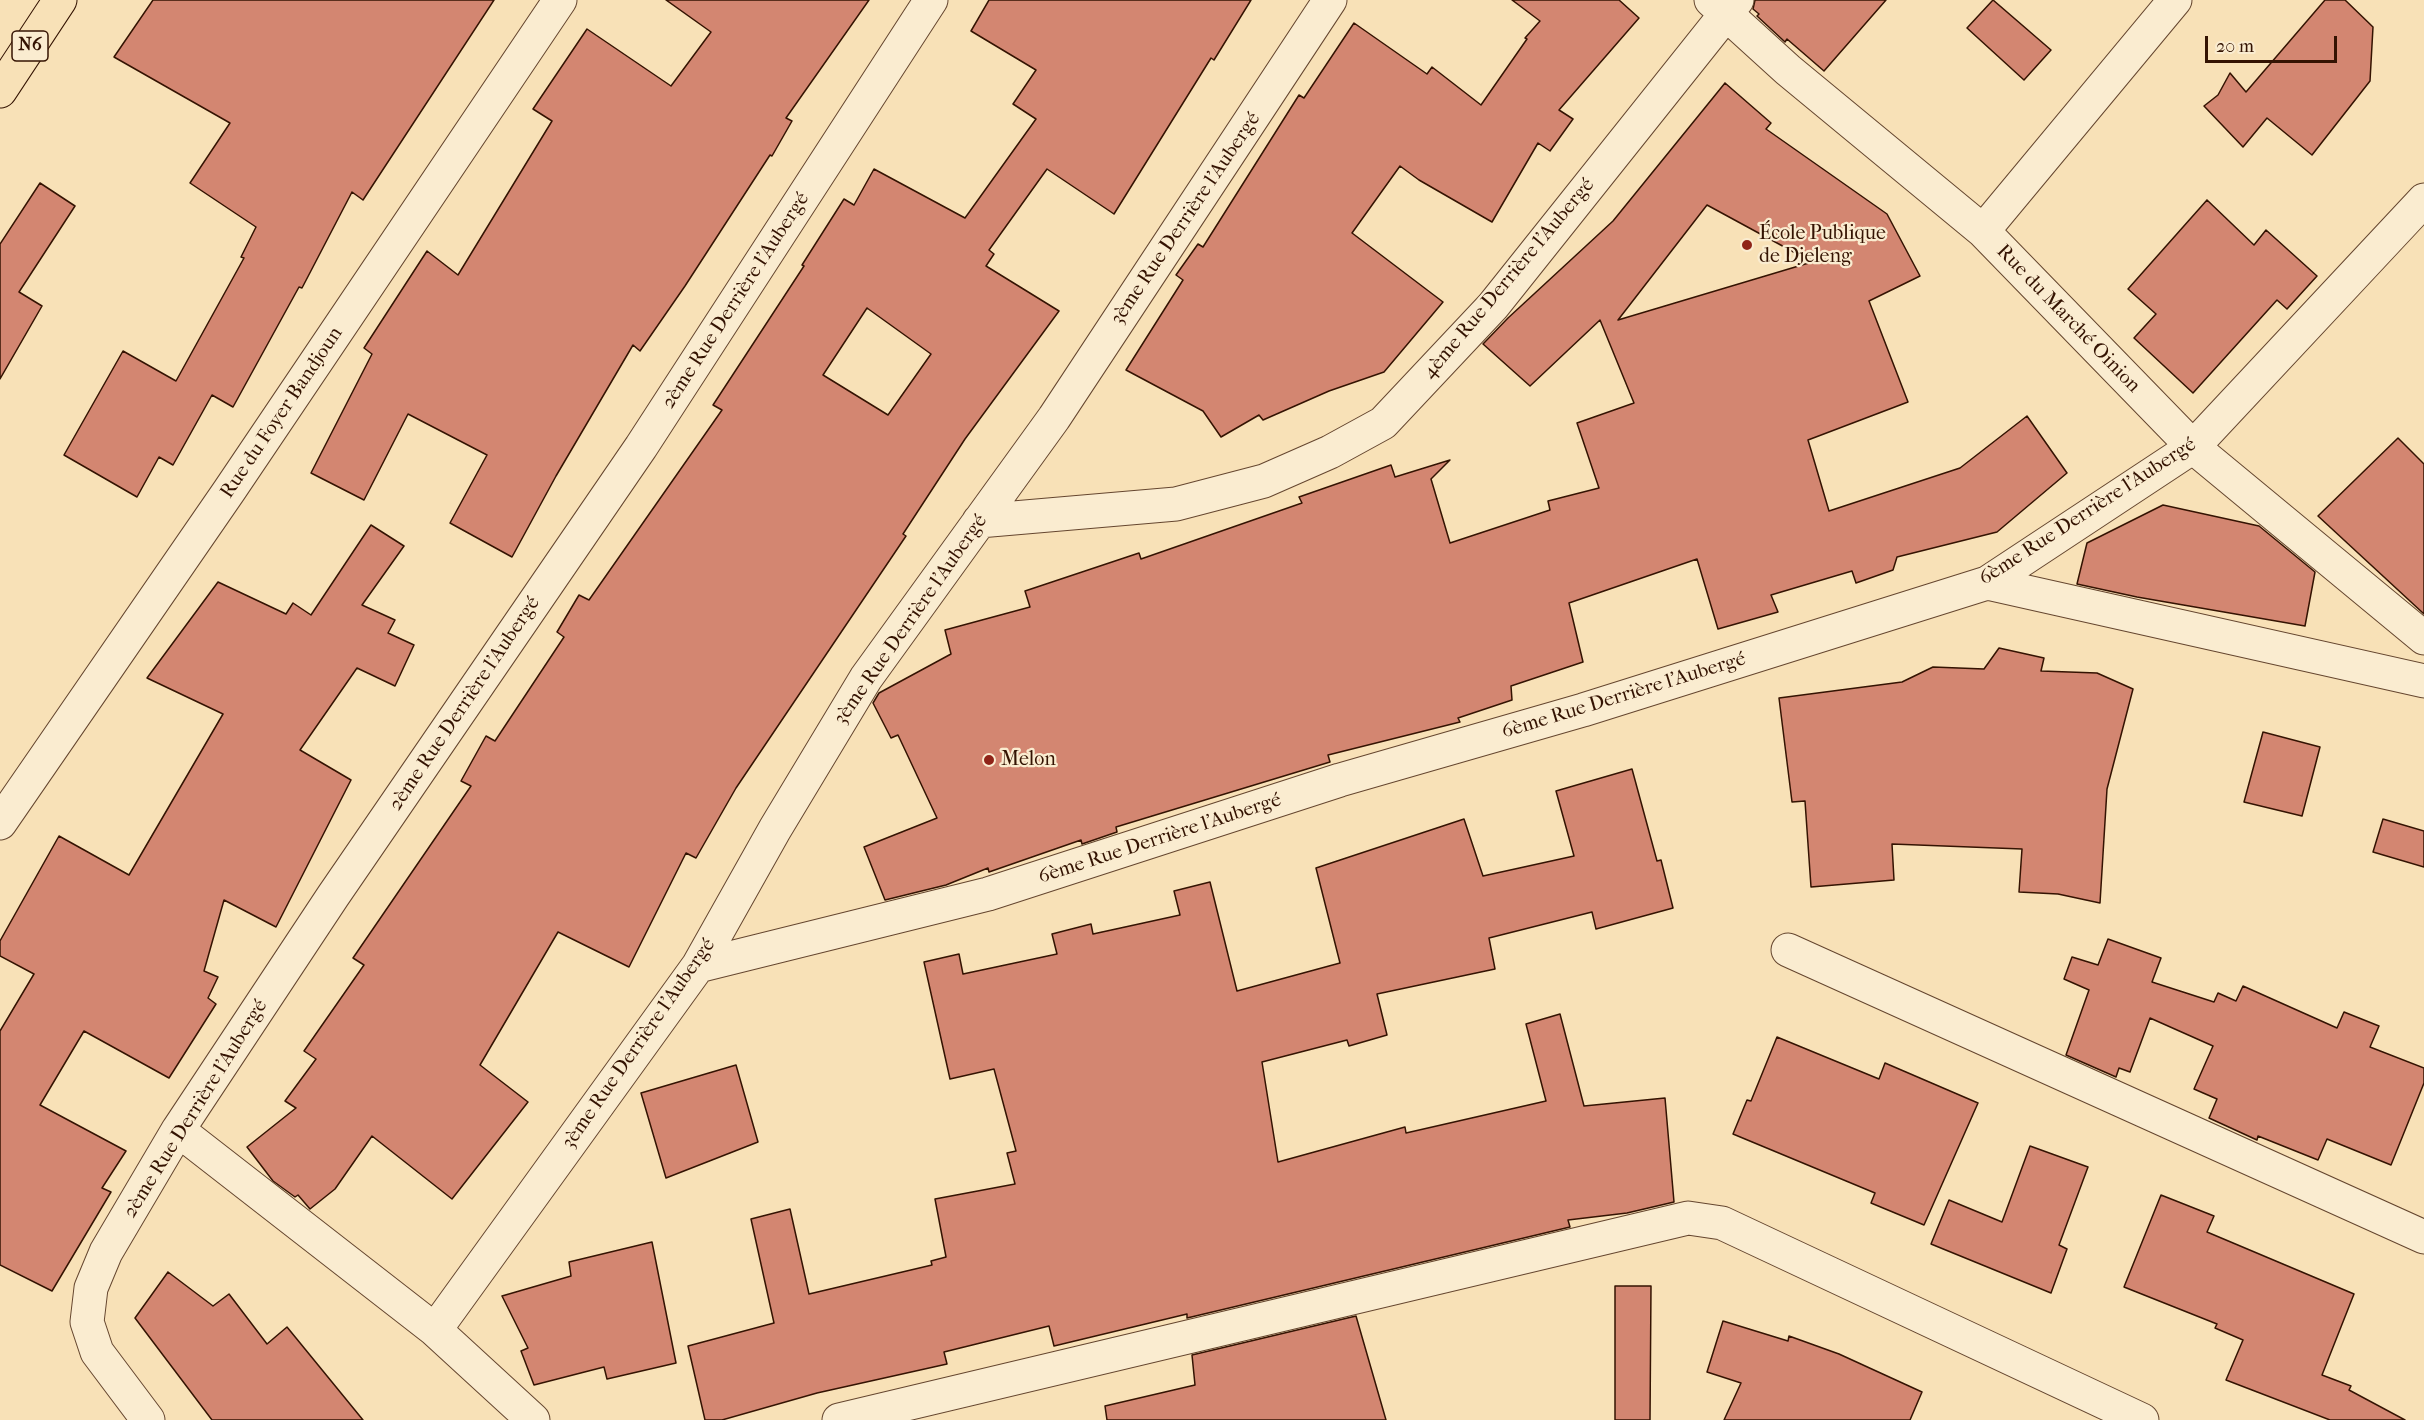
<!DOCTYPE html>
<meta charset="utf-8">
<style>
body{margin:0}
#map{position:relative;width:2424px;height:1420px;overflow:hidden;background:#f8e1b7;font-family:"IM FELL French Canon",serif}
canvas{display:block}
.scale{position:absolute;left:2205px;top:36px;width:132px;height:27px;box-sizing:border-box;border:3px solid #341302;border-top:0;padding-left:8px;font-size:18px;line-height:21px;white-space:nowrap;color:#341302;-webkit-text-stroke:4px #faecd0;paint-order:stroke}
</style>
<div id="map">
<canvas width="2424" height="1420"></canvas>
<div class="scale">20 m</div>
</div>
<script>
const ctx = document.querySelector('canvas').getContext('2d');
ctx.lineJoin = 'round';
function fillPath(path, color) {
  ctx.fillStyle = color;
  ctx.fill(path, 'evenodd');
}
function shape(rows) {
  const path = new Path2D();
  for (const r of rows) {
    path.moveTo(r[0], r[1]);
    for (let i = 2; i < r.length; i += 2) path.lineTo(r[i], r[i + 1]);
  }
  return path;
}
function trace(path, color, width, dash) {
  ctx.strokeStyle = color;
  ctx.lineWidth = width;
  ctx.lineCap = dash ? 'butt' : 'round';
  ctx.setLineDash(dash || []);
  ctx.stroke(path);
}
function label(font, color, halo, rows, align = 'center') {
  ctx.font = font + ' "IM FELL French Canon",serif';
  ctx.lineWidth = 4.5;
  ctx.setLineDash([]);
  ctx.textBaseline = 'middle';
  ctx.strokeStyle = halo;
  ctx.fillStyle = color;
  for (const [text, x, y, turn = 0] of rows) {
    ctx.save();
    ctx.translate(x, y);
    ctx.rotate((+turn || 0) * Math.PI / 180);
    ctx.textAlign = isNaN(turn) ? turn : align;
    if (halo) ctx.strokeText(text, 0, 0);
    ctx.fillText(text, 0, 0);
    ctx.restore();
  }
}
const building = shape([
 [153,0,494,0,363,200,352,192,302,288,299,287,233,407,212,395,173,465,159,457,137,497,64,455,123,351,176,381,244,258,241,257,256,227,190,183,230,123,114,57,153,0],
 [666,0,869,0,786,118,792,121,772,156,770,155,685,286,640,351,633,345,556,476,512,557,450,523,487,455,408,414,364,500,311,473,372,354,364,348,427,251,458,275,552,121,533,109,587,29,671,86,711,32,666,0],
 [989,0,1251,0,1214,60,1211,58,1114,214,1047,169,989,250,994,254,986,266,1059,311,965,439,903,534,906,536,736,788,696,858,686,853,629,967,558,932,480,1065,528,1102,452,1199,372,1136,335,1189,310,1209,298,1195,295,1197,273,1181,247,1147,296,1108,285,1101,316,1059,304,1051,364,965,353,958,471,786,461,781,486,736,495,741,564,637,557,632,579,595,589,600,722,410,713,405,804,266,802,265,844,199,854,205,874,169,965,218,1036,119,1013,104,1036,70,971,31,989,0],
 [867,308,931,354,888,415,823,375,867,308],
 [1512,0,1619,0,1639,18,1559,110,1573,119,1550,151,1538,143,1492,222,1419,180,1400,166,1352,233,1443,302,1384,372,1329,391,1263,420,1259,415,1221,437,1203,411,1126,370,1183,280,1176,275,1198,244,1203,247,1299,95,1304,98,1354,23,1427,74,1432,67,1481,105,1527,39,1525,38,1540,21,1512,0],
 [1755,0,1886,0,1824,71,1787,39,1785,42,1757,16,1759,14,1753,9,1755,0],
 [1993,0,2051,50,2024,80,1967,28,1993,0],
 [2325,0,2345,0,2373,27,2370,81,2312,155,2267,118,2243,147,2204,106,2218,95,2230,73,2246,92,2325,0],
 [1725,83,1771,123,1766,129,1887,214,1920,276,1869,301,1908,402,1808,440,1829,511,1960,468,2027,416,2067,473,1997,532,1897,557,1893,570,1856,583,1852,571,1771,595,1778,612,1718,629,1697,559,1569,603,1583,662,1511,686,1512,700,1458,718,1460,722,1328,755,1330,762,1116,827,1117,832,1082,844,1081,840,989,872,988,868,946,885,885,900,864,847,937,818,898,735,891,738,873,703,879,693,951,654,945,630,1030,607,1025,591,1139,553,1141,559,1302,503,1299,497,1391,465,1395,477,1450,460,1431,479,1450,543,1550,510,1548,501,1599,488,1577,423,1634,403,1600,320,1530,386,1483,344,1508,318,1613,221,1725,83],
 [1707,205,1812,262,1618,320,1707,205],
 [40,183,75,206,19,292,42,306,0,379,0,244,40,183],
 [2207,200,2254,245,2266,230,2317,276,2287,309,2277,300,2193,393,2134,338,2156,314,2128,289,2207,200],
 [2398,438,2424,464,2424,614,2318,516,2398,438],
 [2163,505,2259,526,2315,572,2305,626,2137,597,2077,584,2087,543,2163,505],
 [371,525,404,546,362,605,395,620,388,633,414,645,395,686,357,668,300,750,351,780,276,927,224,900,204,971,218,977,208,998,216,1004,169,1078,84,1031,40,1105,126,1151,102,1188,111,1192,52,1291,0,1265,0,1031,34,974,0,956,0,941,59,836,129,875,223,714,147,678,218,582,286,614,293,603,311,615,371,525],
 [1999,648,2044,658,2041,671,2097,673,2133,689,2107,789,2100,903,2058,894,2019,892,2022,849,1892,844,1894,880,1811,887,1805,801,1792,802,1779,698,1902,682,1933,667,1984,669,1999,648],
 [2263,732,2320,747,2302,816,2244,802,2263,732],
 [1632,769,1657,861,1661,860,1673,908,1596,929,1592,912,1489,938,1495,969,1377,994,1387,1035,1349,1046,1347,1040,1262,1062,1278,1162,1405,1127,1406,1133,1546,1101,1526,1024,1560,1014,1584,1106,1665,1098,1674,1202,1627,1213,1568,1220,1570,1227,1187,1318,1187,1314,1054,1346,1049,1326,944,1352,947,1364,817,1393,722,1420,705,1420,688,1346,774,1323,751,1219,790,1209,809,1294,932,1265,931,1261,946,1257,935,1199,1015,1184,1007,1153,1016,1151,994,1069,950,1079,924,962,959,954,963,974,1057,954,1052,934,1091,924,1093,934,1180,915,1174,891,1210,882,1237,991,1340,963,1316,868,1464,819,1483,876,1574,856,1556,791,1632,769],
 [2383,819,2424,831,2424,867,2373,852,2383,819],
 [2108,939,2161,958,2152,982,2214,1002,2218,993,2236,1001,2243,986,2337,1028,2344,1012,2379,1026,2370,1047,2424,1068,2424,1083,2391,1165,2327,1139,2318,1160,2258,1136,2257,1140,2209,1118,2217,1099,2194,1089,2213,1046,2150,1018,2130,1072,2119,1068,2116,1077,2066,1055,2089,990,2064,979,2072,957,2098,965,2108,939],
 [1777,1037,1879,1079,1885,1063,1978,1103,1924,1225,1871,1203,1875,1193,1733,1134,1747,1100,1751,1101,1777,1037],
 [736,1065,758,1142,666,1178,641,1093,736,1065],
 [2030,1146,2088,1167,2059,1245,2067,1249,2051,1293,1931,1244,1949,1200,2002,1222,2030,1146],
 [2161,1195,2214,1216,2207,1232,2354,1294,2322,1375,2351,1386,2349,1390,2405,1420,2330,1420,2226,1380,2243,1340,2215,1328,2217,1324,2124,1287,2161,1195],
 [652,1242,676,1363,607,1379,604,1367,534,1385,521,1351,528,1348,502,1296,571,1276,569,1262,652,1242],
 [168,1272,213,1306,229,1294,267,1344,287,1327,363,1420,212,1420,135,1318,168,1272],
 [1615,1286,1651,1286,1650,1420,1615,1420,1615,1286],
 [1356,1316,1386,1420,1107,1420,1105,1406,1195,1385,1192,1355,1356,1316],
 [1723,1321,1788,1341,1789,1336,1839,1354,1922,1392,1910,1420,1724,1420,1741,1383,1707,1372,1723,1321]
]);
fillPath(building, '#d38671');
trace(building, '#341302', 1.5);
const minor = shape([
 [1711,0,1788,70,1983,231,2193,447,2424,638],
 [1983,231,2175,0],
 [979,521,1176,504,1264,481,1330,452,1383,423,1493,306,1737,0],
 [1987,583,2424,681],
 [0,823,229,491,560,0],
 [1788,950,2424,1237],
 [698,966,988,894,1340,780,1583,710,1987,583,2193,447,2424,200],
 [178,1130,435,1330,533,1420],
 [435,1330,698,966,775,829,866,678,1054,418,1330,0],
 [148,1420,97,1352,87,1322,91,1288,106,1252,178,1130,333,896,641,447,931,0],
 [839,1420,1688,1218,1722,1223,2142,1420]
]);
const highway = shape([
 [0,91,60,0]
]);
trace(minor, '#65462f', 35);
trace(highway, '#341302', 35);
trace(minor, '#faecd0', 33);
trace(highway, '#f8e1b7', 33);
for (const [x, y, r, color] of [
 [1747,245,6,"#8f2418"],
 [989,760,6,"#8f2418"]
]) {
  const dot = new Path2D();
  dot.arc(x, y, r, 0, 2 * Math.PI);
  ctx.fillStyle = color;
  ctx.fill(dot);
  trace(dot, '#faecd0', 2);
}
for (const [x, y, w] of [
 [30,46,36]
]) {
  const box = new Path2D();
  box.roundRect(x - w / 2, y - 15, w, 30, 4.5);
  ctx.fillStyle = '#faecd0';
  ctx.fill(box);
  trace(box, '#341302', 1.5);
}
label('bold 18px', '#341302', null, [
 ["N6",30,46]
]);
label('20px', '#341302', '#faecd0', [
 ["3ème Rue Derrière l'Aubergé",1186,219,-56],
 ["4ème Rue Derrière l'Aubergé",1509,279,-50],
 ["2ème Rue Derrière l'Aubergé",736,301,-57],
 ["Rue du Marché Oinion",2068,319,46],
 ["Rue du Foyer Bandjoun",282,413,-56],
 ["6ème Rue Derrière l'Aubergé",2088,512,-33],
 ["3ème Rue Derrière l'Aubergé",911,620,-55],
 ["6ème Rue Derrière l'Aubergé",1624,696,-17],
 ["2ème Rue Derrière l'Aubergé",465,704,-56],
 ["6ème Rue Derrière l'Aubergé",1160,839,-18],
 ["3ème Rue Derrière l'Aubergé",639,1044,-55],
 ["2ème Rue Derrière l'Aubergé",196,1109,-58]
]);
label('20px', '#341302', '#faecd0', [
 ["École Publique",1759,234],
 ["de Djeleng",1759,257],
 ["Melon",1001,760]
], 'left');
</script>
